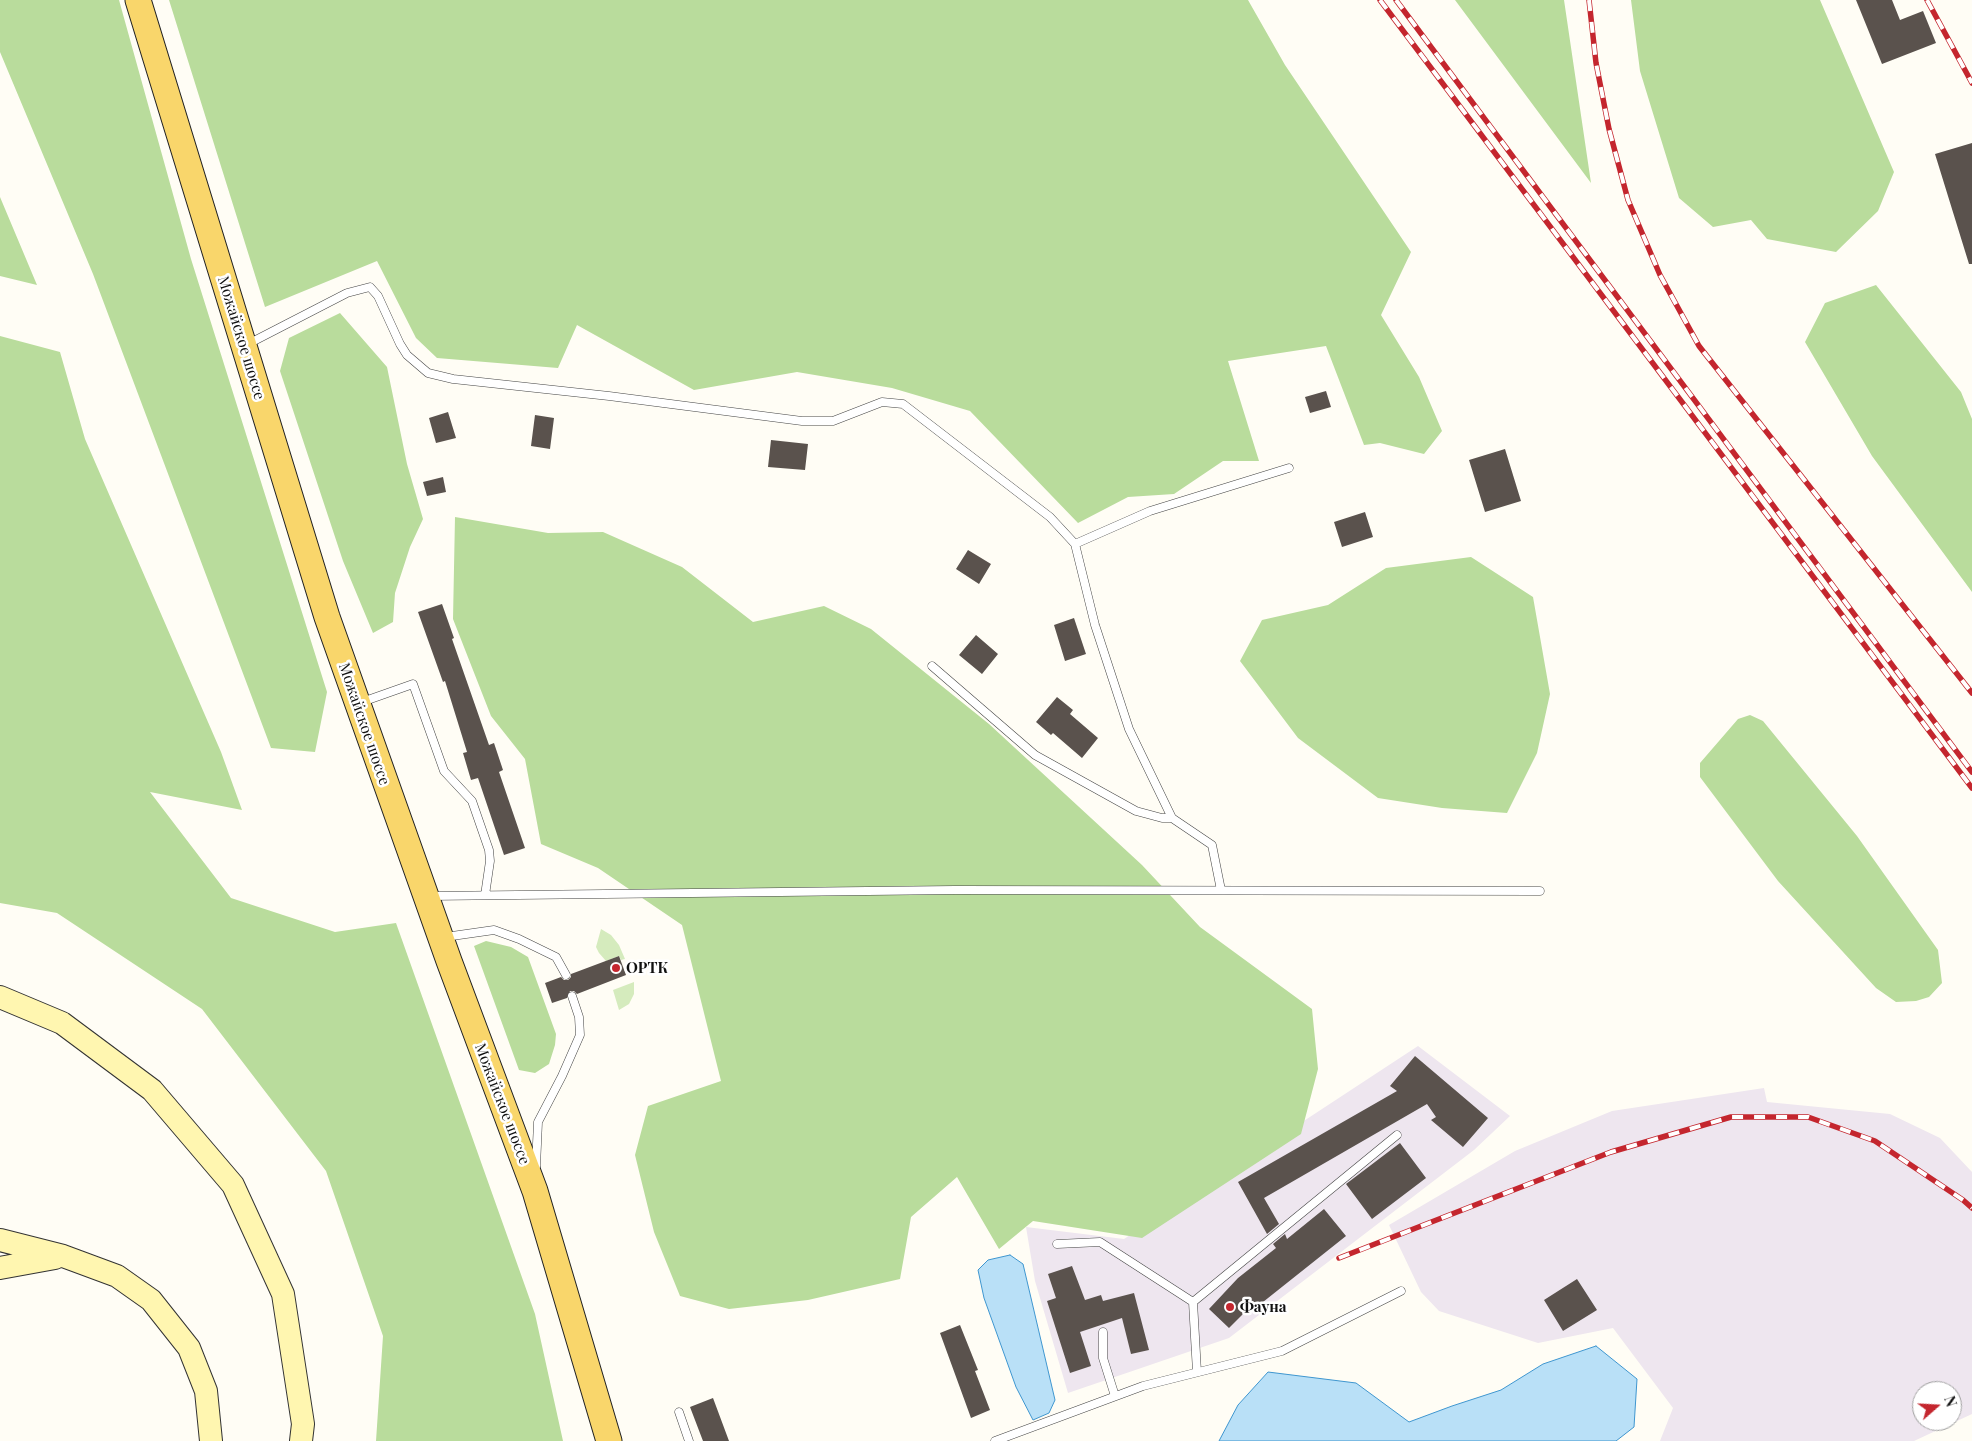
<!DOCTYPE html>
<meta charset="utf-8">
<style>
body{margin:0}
#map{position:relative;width:1972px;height:1441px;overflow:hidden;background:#fffdf5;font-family:"Playfair Display",serif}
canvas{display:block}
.north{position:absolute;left:1912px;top:1381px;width:50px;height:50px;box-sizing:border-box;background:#fff;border:1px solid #a0a0a0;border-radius:50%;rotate:71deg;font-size:14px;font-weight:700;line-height:20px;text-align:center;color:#111}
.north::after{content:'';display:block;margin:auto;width:18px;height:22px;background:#c4262e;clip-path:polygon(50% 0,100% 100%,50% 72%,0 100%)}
</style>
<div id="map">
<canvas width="1972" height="1441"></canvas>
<div class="north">N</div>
</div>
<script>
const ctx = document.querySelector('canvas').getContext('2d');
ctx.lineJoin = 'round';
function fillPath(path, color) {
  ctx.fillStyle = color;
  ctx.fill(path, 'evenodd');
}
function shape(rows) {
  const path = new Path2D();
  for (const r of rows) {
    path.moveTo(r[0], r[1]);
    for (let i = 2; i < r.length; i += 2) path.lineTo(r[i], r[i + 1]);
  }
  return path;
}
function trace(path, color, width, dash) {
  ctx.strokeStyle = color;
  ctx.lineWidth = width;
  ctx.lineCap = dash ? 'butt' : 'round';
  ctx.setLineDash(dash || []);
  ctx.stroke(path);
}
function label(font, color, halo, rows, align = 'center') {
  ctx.font = font + ' "Playfair Display",serif';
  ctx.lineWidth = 5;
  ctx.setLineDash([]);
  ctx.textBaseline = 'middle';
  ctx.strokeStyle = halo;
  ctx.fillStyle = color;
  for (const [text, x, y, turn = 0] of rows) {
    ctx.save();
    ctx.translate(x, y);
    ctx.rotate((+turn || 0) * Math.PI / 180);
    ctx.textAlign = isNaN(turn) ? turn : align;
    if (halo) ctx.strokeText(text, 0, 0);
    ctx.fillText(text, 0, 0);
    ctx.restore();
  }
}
fillPath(shape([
 [1418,1046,1510,1116,1474,1150,1229,1338,1068,1393,1035,1281,1026,1227,1124,1239],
 [1764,1088,1767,1102,1890,1114,1940,1138,1972,1172,1972,1414,1914,1441,1660,1441,1673,1408,1613,1328,1538,1343,1439,1311,1421,1292,1389,1225,1515,1151,1612,1111],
 [1922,1391,1952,1391,1952,1421,1922,1421]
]), '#eee6ef');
fillPath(shape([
 [601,929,611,935,619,945,625,959,621,960,619,956,606,961,599,953,596,947],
 [634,982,634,994,629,1004,619,1010,613,990]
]), '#d5ebbd');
fillPath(shape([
 [0,0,119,0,191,259,327,692,315,752,271,748,93,274,0,52],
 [169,0,1248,0,1285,65,1411,252,1381,315,1419,377,1442,431,1424,454,1380,443,1364,445,1326,346,1228,361,1259,461,1223,461,1174,494,1128,497,1078,523,970,411,892,388,797,372,694,390,577,325,558,368,437,358,416,338,377,261,265,307],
 [1455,0,1564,0,1591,183],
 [1631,0,1820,0,1894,172,1878,211,1836,252,1767,239,1751,220,1713,227,1679,198,1640,71],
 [0,197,37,285,0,276],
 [1876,285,1961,392,1972,419,1972,592,1872,456,1805,342,1825,303],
 [340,313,387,367,407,464,423,519,410,547,395,593,393,622,373,633,343,561,280,371,289,338],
 [0,336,60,352,85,439,221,752,242,810,150,792,231,898,335,932,396,923,535,1314,563,1441,376,1441,383,1336,326,1171,202,1009,57,913,0,903],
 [455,517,548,533,603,532,682,567,753,622,824,606,871,629,989,724,1142,865,1200,927,1312,1009,1318,1069,1301,1134,1142,1238,1033,1221,999,1249,957,1177,911,1217,900,1279,808,1300,729,1309,680,1296,654,1232,635,1155,648,1106,721,1081,682,925,598,868,541,844,525,759,491,716,453,619],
 [1471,557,1533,597,1550,694,1537,753,1507,813,1442,808,1378,798,1298,738,1240,661,1262,620,1328,605,1386,568],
 [1750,715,1763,721,1857,836,1938,950,1942,983,1929,997,1916,1001,1896,1002,1876,988,1778,881,1700,777,1700,763,1738,719],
 [486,941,511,947,528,957,556,1034,555,1045,549,1064,535,1073,519,1070,474,946]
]), '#b9dc9c');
const water = shape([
 [1010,1255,1023,1264,1055,1400,1049,1413,1033,1420,1016,1387,984,1298,978,1270,988,1260,1010,1255],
 [1596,1346,1637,1379,1634,1427,1616,1441,1219,1441,1238,1405,1268,1372,1356,1383,1409,1422,1452,1406,1501,1390,1543,1364,1596,1346]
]);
fillPath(water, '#b9e0f7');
trace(water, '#3f96cf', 1);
fillPath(shape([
 [1856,0,1892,0,1900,20,1923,11,1936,43,1882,64],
 [1972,143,1972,264,1969,264,1935,154],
 [1326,391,1331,407,1310,413,1305,397],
 [448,412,456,438,436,443,429,418],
 [535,415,554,418,550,449,531,446],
 [771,440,808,444,805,470,768,467],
 [1505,449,1521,501,1485,512,1469,460],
 [443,477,446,492,427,496,423,482],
 [1365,512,1373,537,1342,547,1334,522],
 [968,550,991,564,979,584,956,569],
 [442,604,454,638,452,639,489,745,494,743,503,770,499,772,525,848,504,855,478,778,471,780,463,753,467,752,445,681,443,682,418,612],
 [1074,618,1086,654,1065,661,1054,625],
 [976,635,998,654,982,674,959,655],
 [1057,697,1073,710,1070,714,1098,738,1082,758,1053,733,1051,735,1036,722],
 [619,956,626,975,577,994,574,991,570,991,567,998,552,1003,545,983,561,977,564,980,568,980,571,977,571,974],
 [1415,1056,1488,1118,1463,1147,1431,1120,1436,1117,1427,1104,1264,1198,1279,1224,1267,1234,1238,1182,1397,1091,1390,1086],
 [1400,1143,1426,1178,1372,1219,1346,1184],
 [1324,1209,1346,1236,1258,1306,1255,1302,1229,1328,1209,1309,1238,1278,1276,1248,1273,1244,1285,1234,1287,1239],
 [1072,1266,1085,1300,1101,1295,1103,1301,1134,1293,1149,1350,1131,1354,1122,1318,1080,1332,1091,1366,1070,1373,1047,1301,1056,1298,1048,1274],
 [1577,1279,1597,1310,1563,1331,1544,1300],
 [960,1325,978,1370,975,1371,990,1410,971,1418,940,1333],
 [713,1398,729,1441,703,1441,690,1407]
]), '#5a524d');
const service = shape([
 [248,344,347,293,370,287,378,296,400,344,407,355,428,373,453,379,609,396,802,421,833,421,882,402,903,404,1050,517,1075,544,1095,625,1129,729,1172,818,1212,845,1221,890],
 [1075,544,1150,511,1289,468],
 [932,666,1035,755,1136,811,1162,818,1172,818],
 [362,702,413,684,444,771,472,801,489,850,490,861,485,895],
 [430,896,955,890,1540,891],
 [445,937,494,930,519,939,556,957,566,975],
 [536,1166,538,1122,562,1076,580,1035,579,1017,572,996],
 [1057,1244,1100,1242,1193,1302],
 [1103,1332,1103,1358,1115,1396],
 [1197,1372,1193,1302,1397,1135],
 [679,1412,689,1441],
 [995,1441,1143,1386,1282,1351,1401,1291]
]);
const secondary = shape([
 [0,997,62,1023,152,1090,233,1185,283,1294,303,1424,301,1441],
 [0,1240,63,1256,117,1276,151,1300,189,1348,206,1391,211,1441],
 [0,1268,55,1258]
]);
const primary = shape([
 [138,0,327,617,449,961,535,1191,609,1441]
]);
trace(service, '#444', 9);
trace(secondary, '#333', 24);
trace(primary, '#222', 27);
trace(service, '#fff', 8);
trace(secondary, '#fff6b0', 22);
trace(primary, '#f9d66b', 25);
const rail = shape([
 [1380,0,1972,788],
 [1396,0,1972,772],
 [1589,0,1596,63,1609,129,1628,200,1660,275,1699,346,1972,693],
 [1927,0,1972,83],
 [1339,1258,1611,1152,1731,1117,1808,1117,1875,1141,1963,1200,1972,1208]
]);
trace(rail, '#c4262e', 5.5);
trace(rail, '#fff', 4, [11]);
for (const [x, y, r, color] of [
 [616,968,5,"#c4262e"],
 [1230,1307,5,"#c4262e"]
]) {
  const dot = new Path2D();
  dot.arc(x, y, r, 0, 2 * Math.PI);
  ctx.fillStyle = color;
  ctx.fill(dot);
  trace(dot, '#fff', 2);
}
label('15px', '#111', '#fff', [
 ["Можайское шоссе",241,338,73],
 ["Можайское шоссе",364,724,71],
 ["Можайское шоссе",502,1104,69]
]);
label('bold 15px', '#111', '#fff', [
 ["ОРТК",626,968],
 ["Фауна",1240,1307]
], 'left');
</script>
